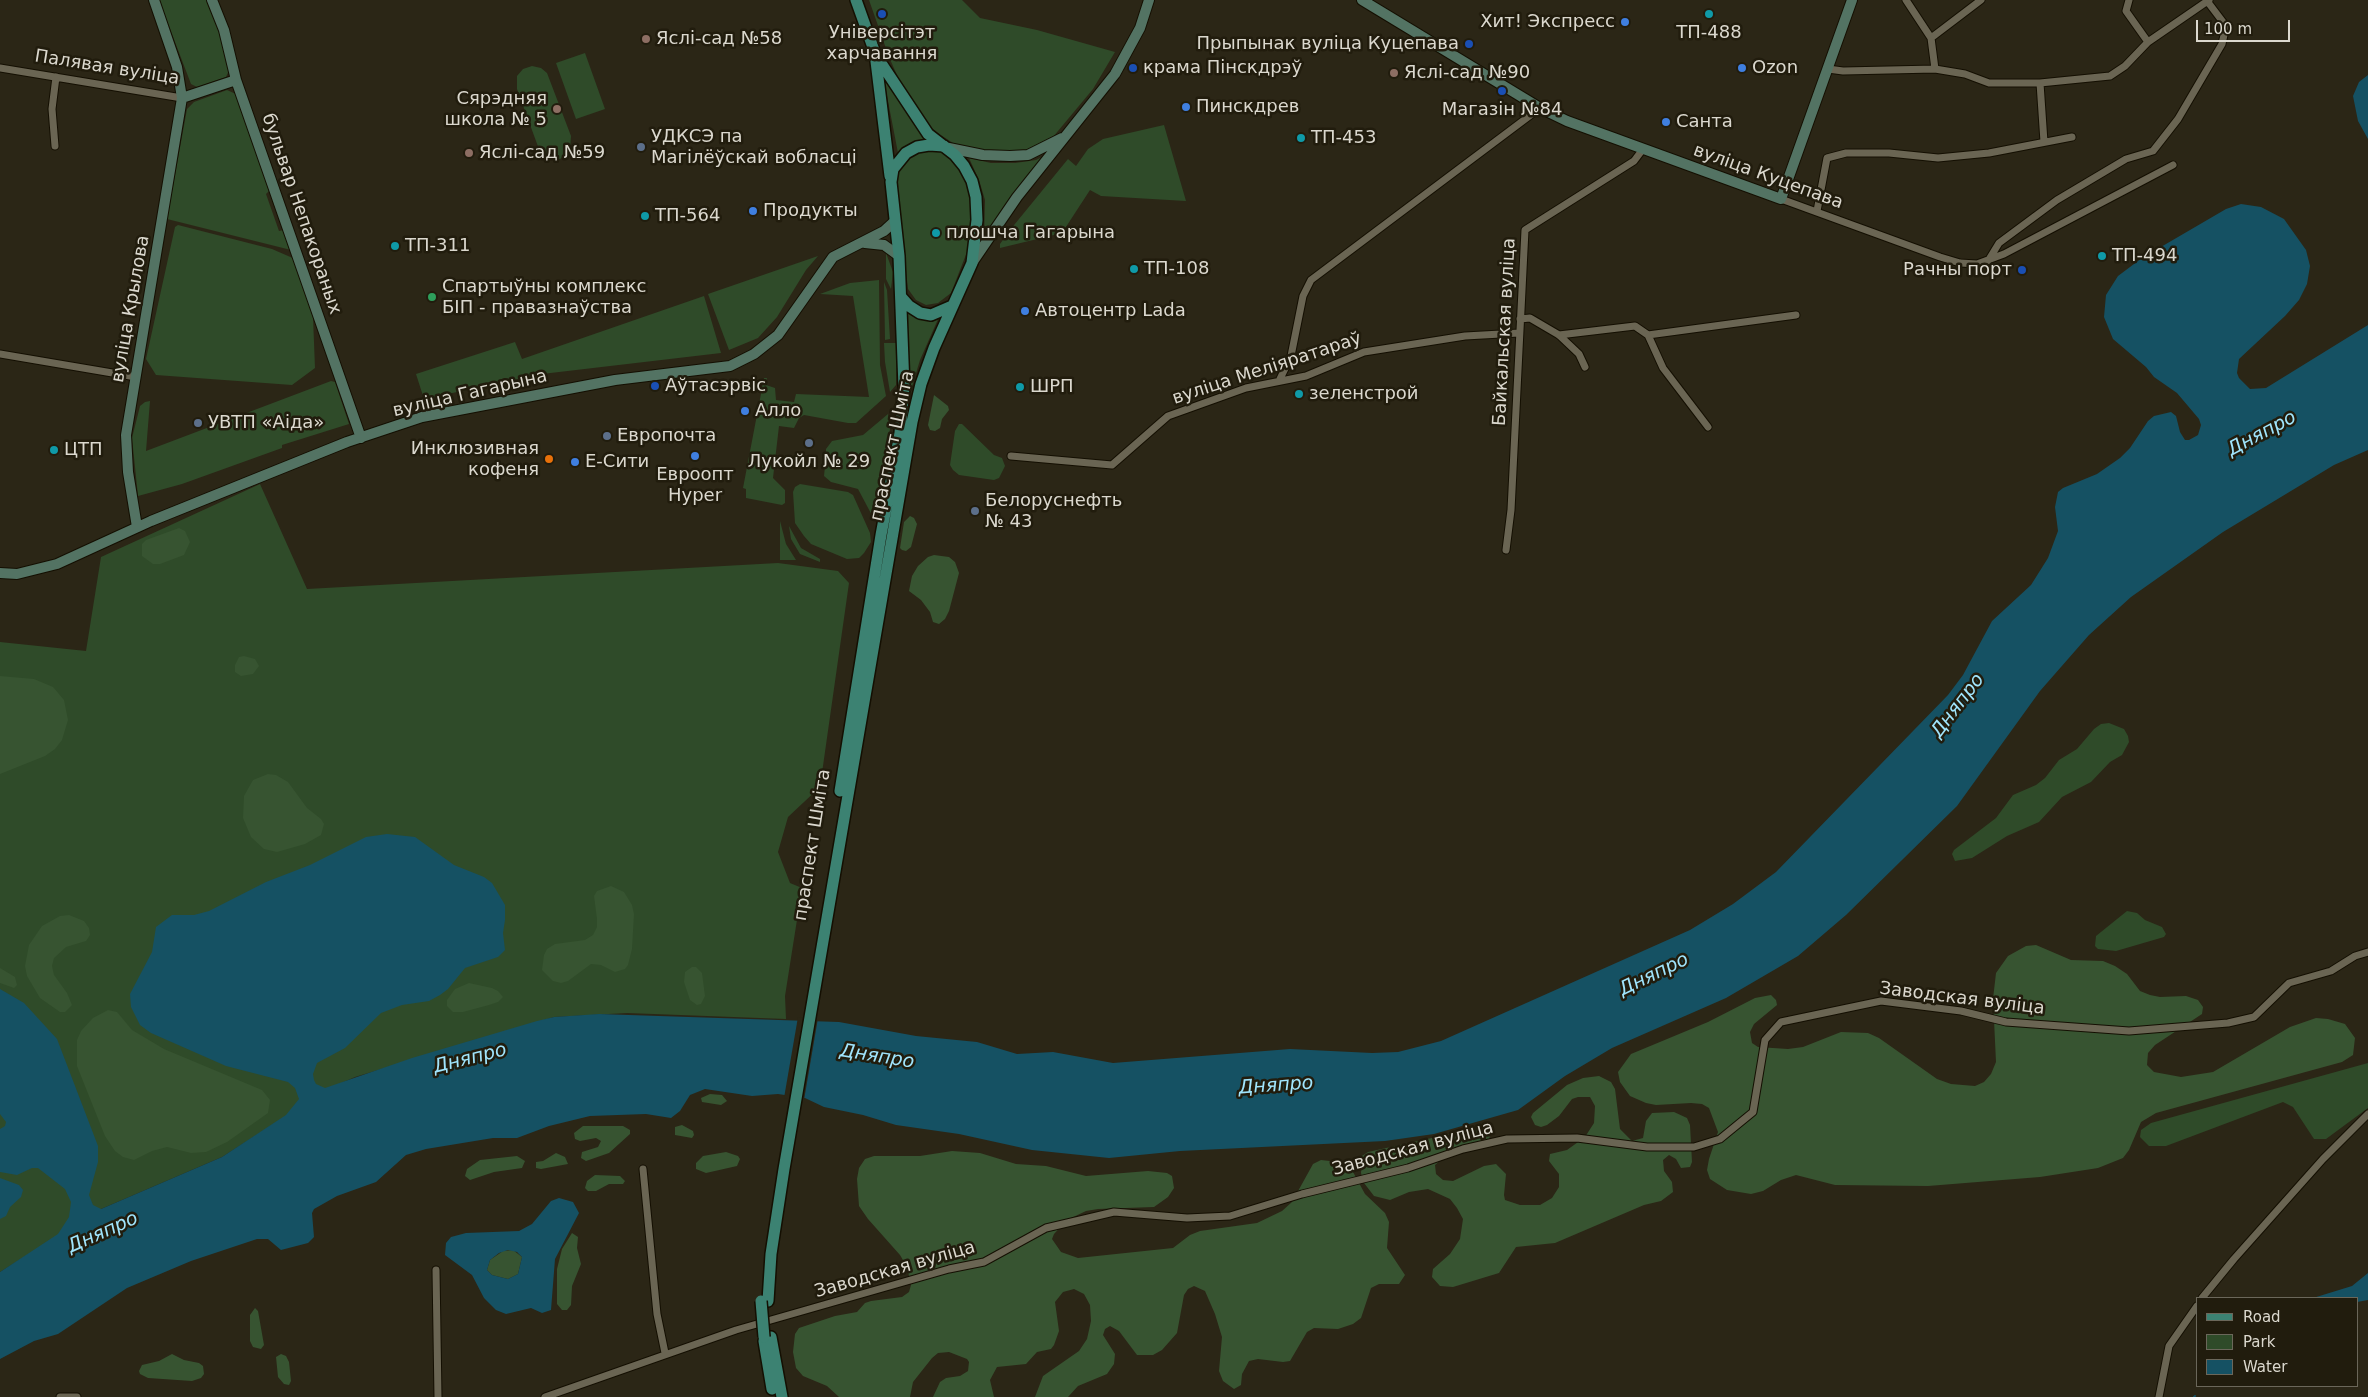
<!DOCTYPE html>
<meta charset="utf-8">
<style>
body{margin:0}
#map{position:relative;width:2368px;height:1397px;overflow:hidden;background:#2b2616;font-family:"DejaVu Sans",sans-serif}
canvas{display:block}
.legend{position:absolute;left:2196px;top:1297px;width:162px;height:90px;box-sizing:border-box;background:#211c0d;border:1px solid #6b675a;margin:0;padding:6px 9px;list-style:none;font-size:15px;color:#dbd8ce}
.legend li{display:flex;align-items:center;gap:10px;height:25px}
.legend b{width:25px;border:1px solid #6b675a}
.scale{position:absolute;left:2196px;top:20px;width:94px;height:22px;box-sizing:border-box;border:2px solid #dbd8ce;border-top:0;padding-left:6px;font-size:15px;line-height:18px;white-space:nowrap;color:#dbd8ce;-webkit-text-stroke:4px #211c0d;paint-order:stroke}
</style>
<div id="map">
<canvas width="2368" height="1397"></canvas>
<ul class="legend">
<li><b style="height:6px;background:#3c8272"></b>Road</li>
<li><b style="height:14px;background:#2f4b29"></b>Park</li>
<li><b style="height:14px;background:#155163"></b>Water</li>
</ul>
<div class="scale">100 m</div>
</div>
<script>
const ctx = document.querySelector('canvas').getContext('2d');
ctx.lineJoin = 'round';
function fillPath(path, color) {
  ctx.fillStyle = color;
  ctx.fill(path, 'evenodd');
}
function shape(rows) {
  const path = new Path2D();
  for (const r of rows) {
    path.moveTo(r[0], r[1]);
    for (let i = 2; i < r.length; i += 2) path.lineTo(r[i], r[i + 1]);
  }
  return path;
}
function trace(path, color, width, dash) {
  ctx.strokeStyle = color;
  ctx.lineWidth = width;
  ctx.lineCap = dash ? 'butt' : 'round';
  ctx.setLineDash(dash || []);
  ctx.stroke(path);
}
function label(font, color, halo, rows, align = 'center') {
  ctx.font = font + ' "DejaVu Sans",sans-serif';
  ctx.lineWidth = 5;
  ctx.setLineDash([]);
  ctx.textBaseline = 'middle';
  ctx.strokeStyle = halo;
  ctx.fillStyle = color;
  for (const [text, x, y, turn = 0] of rows) {
    ctx.save();
    ctx.translate(x, y);
    ctx.rotate((+turn || 0) * Math.PI / 180);
    ctx.textAlign = isNaN(turn) ? turn : align;
    if (halo) ctx.strokeText(text, 0, 0);
    ctx.fillText(text, 0, 0);
    ctx.restore();
  }
}
fillPath(shape([
 [159,0,209,0,232,64,226,77,197,87,191,84],
 [869,0,962,0,980,18,1037,30,1115,52,1093,89,1053,137,1025,151,976,150,953,143,939,134,922,120,904,91,889,57],
 [585,53,605,109,576,119,556,63],
 [532,66,541,68,547,73,571,136,570,150,560,159,547,158,540,152,517,89,517,76,523,69],
 [882,70,927,138,910,143,898,153],
 [227,90,238,95,270,190,266,194,279,231,284,230,291,250,167,219,187,109,194,102],
 [1164,125,1186,201,1101,196,1090,190,1062,233,1000,248,1000,244,1010,230,1068,159,1076,166,1088,149,1103,139],
 [922,150,943,151,959,165,968,185,972,214,967,252,951,293,938,303,926,305,916,300,908,289,896,179,898,169,908,157],
 [1050,153,984,241,985,200,979,180,969,158,991,163,1015,163,1036,160],
 [178,225,272,249,295,259,313,317,315,368,292,385,156,375,146,359,175,227],
 [886,253,893,272,891,289,886,279],
 [818,256,806,270,777,317,758,338,729,350,708,294],
 [879,280,880,365,886,396,856,423,848,423,804,415,799,418,794,428,779,426,773,478,785,490,785,503,782,505,746,498,746,489,743,488,764,378,767,378,766,385,775,388,776,400,794,402,796,394,869,397,853,296,820,294,850,283],
 [884,282,887,290,890,339,885,340],
 [704,296,721,353,542,374,424,399,416,374,515,342,522,359],
 [907,311,939,317,920,360,911,390,908,391],
 [884,343,897,343,896,385,890,392,885,362],
 [331,381,335,382,349,424,282,445,282,448,182,484,138,496,132,438,140,406,145,402,150,401,146,451],
 [888,414,890,429,875,521,858,489,831,482,824,476,825,466,837,467,838,457,826,455,826,449,832,441,863,435],
 [959,424,962,424,994,455,1002,458,1005,466,999,478,994,480,959,475,953,470,950,465,955,431],
 [260,484,307,589,778,563,838,571,849,583,820,787,788,817,778,852,790,883,802,888,785,996,786,1019,627,1013,554,1017,355,1077,330,1088,222,1157,101,1209,0,1272,0,642,86,651,101,557],
 [800,484,848,492,853,495,870,533,871,542,864,553,859,558,847,559,811,544,804,536,795,523,793,492,795,487],
 [780,521,786,544,796,560,780,560],
 [789,526,801,548,820,559,820,562,800,554,791,539],
 [2109,723,2124,729,2128,736,2129,742,2122,755,2110,762,2091,782,2062,797,2039,822,2007,836,1972,858,1955,861,1952,854,1954,850,1996,818,2013,795,2036,785,2045,778,2059,760,2077,749,2094,729,2101,724],
 [2127,911,2137,913,2145,920,2162,927,2166,934,2164,937,2116,951,2098,949,2095,946,2096,936],
 [2368,1063,2368,1108,2326,1139,2314,1139,2293,1107,2283,1102,2166,1146,2149,1146,2140,1137,2141,1130,2151,1123]
]), '#2f4b29');
fillPath(shape([
 [934,395,948,406,949,410,942,419,940,428,935,431,930,430,928,425],
 [910,516,914,518,917,524,911,547,906,551,902,550,900,548,904,522],
 [179,528,185,531,190,542,184,555,160,564,153,564,142,556,142,544,146,540],
 [934,555,949,557,955,562,959,573,949,611,945,619,939,624,933,622,930,612,921,600,909,591,912,576,918,566,928,557],
 [244,656,255,659,259,666,253,674,241,676,235,672,235,665,239,657],
 [0,676,34,679,53,687,64,700,68,720,62,740,55,749,45,756,0,774],
 [268,774,276,775,288,782,307,808,321,819,324,824,321,835,305,844,277,852,264,849,251,837,243,818,244,796,253,780],
 [611,886,624,892,632,905,634,914,632,949,628,965,625,969,615,972,601,965,591,964,568,981,561,983,553,981,542,970,544,955,547,949,555,944,585,940,593,935,597,927,597,919,594,896,597,891],
 [69,915,84,921,89,928,90,935,86,941,66,947,54,958,52,966,54,975,67,993,72,1005,65,1012,60,1012,40,998,27,976,25,966,29,945,42,926,60,916],
 [2036,945,2071,960,2103,961,2115,966,2127,974,2140,991,2150,995,2160,997,2186,996,2198,1000,2203,1007,2202,1014,2155,1045,2148,1053,2147,1065,2154,1072,2181,1077,2213,1072,2290,1027,2316,1018,2328,1019,2345,1024,2355,1038,2353,1055,2342,1062,2156,1113,2141,1122,2129,1150,2123,1158,2098,1168,2040,1177,1928,1186,1835,1185,1796,1175,1781,1180,1763,1191,1751,1194,1727,1190,1710,1179,1707,1170,1709,1159,1718,1132,1709,1108,1702,1104,1691,1103,1656,1105,1646,1103,1630,1096,1620,1082,1618,1072,1631,1054,1708,1022,1755,998,1771,995,1776,1000,1777,1005,1754,1024,1750,1032,1752,1043,1758,1047,1788,1049,1803,1047,1841,1032,1868,1033,1879,1038,1937,1079,1951,1084,1975,1086,1984,1082,1991,1074,1996,1062,1993,999,1996,973,2008,956,2026,946],
 [692,967,696,967,702,973,705,996,701,1004,697,1005,690,1000,684,982,685,972],
 [0,968,15,977,17,985,14,988,0,983],
 [469,983,492,988,498,991,503,997,498,1002,489,1005,463,1012,453,1012,447,1006,447,1000,455,989],
 [108,1010,117,1012,132,1030,164,1049,262,1090,270,1100,268,1113,227,1142,206,1152,191,1153,167,1147,152,1151,134,1160,123,1157,115,1151,105,1136,77,1066,77,1040,81,1031,93,1018],
 [1599,1076,1611,1082,1615,1089,1620,1129,1632,1141,1643,1138,1646,1121,1652,1113,1674,1112,1687,1118,1690,1125,1692,1162,1690,1167,1681,1168,1676,1159,1669,1155,1663,1160,1664,1171,1672,1182,1673,1192,1661,1201,1644,1205,1555,1243,1516,1247,1499,1273,1453,1287,1440,1286,1432,1277,1433,1269,1450,1254,1460,1239,1463,1219,1457,1208,1450,1199,1428,1189,1409,1192,1390,1200,1374,1196,1364,1183,1361,1173,1362,1156,1368,1152,1468,1130,1487,1130,1490,1134,1489,1141,1442,1159,1435,1165,1436,1174,1443,1180,1453,1181,1484,1166,1496,1164,1506,1174,1504,1195,1505,1200,1520,1205,1540,1205,1552,1198,1559,1187,1559,1174,1549,1161,1550,1154,1567,1150,1585,1137,1594,1123,1595,1106,1590,1097,1578,1097,1572,1099,1559,1116,1547,1125,1541,1127,1535,1125,1531,1117,1533,1113,1567,1085,1583,1078],
 [710,1094,722,1095,727,1101,721,1105,702,1102,701,1098],
 [682,1125,693,1131,694,1135,692,1138,675,1135,675,1127],
 [583,1126,623,1126,630,1130,630,1134,609,1153,586,1161,581,1158,582,1152,598,1147,601,1141,596,1138,580,1141,575,1139,574,1133],
 [952,1151,980,1153,1016,1164,1046,1166,1086,1176,1148,1171,1167,1173,1172,1176,1174,1188,1168,1197,1154,1207,1098,1209,1086,1211,1067,1220,1054,1234,1052,1239,1061,1252,1078,1258,1173,1248,1190,1235,1200,1231,1257,1223,1282,1211,1292,1202,1313,1164,1321,1160,1338,1162,1353,1172,1365,1194,1385,1213,1389,1222,1387,1248,1405,1275,1399,1284,1379,1284,1371,1288,1361,1318,1353,1324,1338,1329,1314,1328,1307,1332,1290,1361,1283,1362,1258,1359,1249,1361,1242,1374,1241,1385,1234,1389,1223,1381,1219,1371,1222,1337,1215,1314,1205,1291,1194,1286,1188,1289,1184,1295,1177,1333,1162,1350,1153,1355,1137,1355,1119,1331,1110,1326,1105,1329,1103,1335,1115,1354,1114,1364,1107,1374,1078,1386,1068,1397,1035,1397,1043,1376,1079,1351,1087,1339,1091,1321,1090,1305,1084,1294,1074,1289,1063,1292,1055,1302,1059,1331,1054,1345,1051,1349,1037,1352,1026,1364,997,1367,990,1380,994,1397,933,1397,940,1382,946,1378,960,1376,968,1371,969,1362,967,1359,949,1352,938,1353,932,1358,913,1382,910,1397,839,1397,827,1386,803,1376,796,1368,793,1352,795,1334,799,1328,835,1316,857,1312,865,1303,871,1301,902,1297,909,1292,911,1285,907,1267,900,1255,868,1219,859,1206,857,1179,859,1168,865,1159,874,1156,920,1156],
 [726,1152,738,1156,740,1159,737,1166,706,1173,696,1169,696,1163,703,1156],
 [556,1153,565,1157,568,1164,541,1169,536,1168,536,1162,543,1161],
 [517,1156,525,1161,522,1168,494,1172,470,1180,465,1176,467,1169,480,1160],
 [595,1175,620,1176,625,1181,623,1184,609,1184,596,1191,588,1191,585,1188,587,1181],
 [572,1233,578,1237,577,1248,581,1264,572,1286,571,1305,567,1310,562,1310,557,1304,557,1269,562,1249],
 [513,1250,522,1257,518,1274,508,1279,492,1275,487,1270,490,1260,503,1251],
 [255,1308,258,1311,264,1345,261,1349,253,1347,250,1341,250,1315],
 [172,1354,184,1360,199,1363,203,1366,204,1374,201,1378,192,1381,148,1378,140,1374,139,1371,142,1365,159,1361],
 [281,1354,286,1356,289,1362,291,1381,289,1385,284,1384,278,1377,276,1357]
]), '#375431');
fillPath(shape([
 [2368,75,2368,139,2358,121,2353,96,2359,82],
 [2241,204,2261,207,2284,219,2306,250,2310,266,2307,284,2299,300,2285,316,2239,359,2237,373,2239,378,2250,389,2266,388,2368,325,2368,450,2334,465,2223,532,2131,597,2089,635,2040,691,1957,806,1846,915,1798,956,1726,998,1612,1048,1565,1076,1518,1110,1434,1134,1385,1141,1180,1151,1109,1158,1032,1150,959,1134,896,1125,863,1115,824,1107,805,1098,778,1094,752,1096,705,1089,690,1095,680,1111,671,1118,646,1114,590,1116,549,1126,517,1138,493,1138,426,1149,406,1155,376,1182,337,1196,314,1209,312,1213,314,1237,308,1243,281,1250,268,1239,257,1239,191,1261,127,1288,58,1334,34,1341,0,1359,0,1272,58,1234,69,1217,71,1202,65,1189,38,1168,32,1168,17,1175,0,1172,0,1129,5,1126,6,1122,0,1114,0,989,24,1003,57,1039,98,1146,98,1162,89,1195,93,1205,101,1209,222,1157,286,1115,299,1099,295,1088,288,1082,226,1066,151,1033,140,1025,131,1007,130,994,152,952,156,927,172,915,194,915,209,911,266,882,310,865,366,837,387,834,415,837,454,865,484,877,492,883,505,905,505,920,503,933,505,950,498,957,465,968,448,989,440,995,429,1001,402,1005,381,1013,345,1048,317,1063,313,1074,314,1080,316,1084,325,1088,412,1058,537,1021,554,1017,599,1014,839,1022,916,1036,977,1042,1017,1054,1053,1052,1113,1063,1290,1049,1372,1053,1398,1052,1441,1041,1690,930,1733,904,1776,872,1948,695,1963,675,1992,621,2031,585,2048,558,2058,531,2055,507,2058,492,2063,488,2097,474,2120,458,2130,448,2148,421,2154,416,2171,412,2176,416,2180,432,2185,440,2189,440,2198,435,2201,425,2199,419,2177,393,2154,377,2146,367,2113,339,2104,317,2106,295,2118,276,2142,258,2226,209],
 [0,1178,19,1185,23,1190,21,1197,10,1207,6,1216,0,1219],
 [559,1198,573,1202,579,1213,555,1259,551,1310,542,1313,531,1308,506,1314,496,1310,484,1298,472,1275,445,1255,446,1243,451,1237,466,1233,519,1231,532,1224,551,1201],
 [508,1250,517,1252,522,1257,518,1274,508,1279,492,1275,487,1270,490,1260,499,1253],
 [2368,1273,2368,1300,2357,1302,2357,1298,2313,1298,2352,1286]
]), '#155163');
fillPath(shape([
 [798,1017,818,1018,804,1100,784,1098]
]), '#2b2616');
trace(shape([
 [2194,1397,2195,1396]
]), '#155163', 2);
const street = shape([
 [1906,0,1931,38,1935,69],
 [2129,0,2126,11,2148,42],
 [1931,38,1981,0],
 [0,68,182,98],
 [1828,69,1843,71,1935,69,1965,74,1989,83,2040,83,2110,76,2125,66,2148,42,2209,0],
 [2040,83,2044,142],
 [55,146,52,109,56,77],
 [1781,199,1940,257,1960,263,1977,264,2004,254,2173,165],
 [1817,211,1827,158,1846,153,1889,153,1938,158,1989,153,2072,137],
 [1988,261,1999,243,2057,200,2126,159,2153,151,2178,119,2222,44,2226,26,2207,1],
 [1520,319,1530,318,1559,335,1579,354,1585,367],
 [1559,335,1635,326,1648,335,1663,368,1708,427],
 [1648,335,1796,315],
 [0,354,136,377],
 [1279,381,1291,356,1303,296,1311,280,1540,108],
 [1011,456,1112,465,1168,416,1246,388,1306,376,1364,352,1465,336,1519,333],
 [1506,550,1511,510,1525,230,1634,161,1643,149],
 [643,1169,657,1314,665,1353],
 [436,1270,438,1397],
 [2202,1298,2234,1259,2323,1159,2368,1114],
 [60,1397,77,1397],
 [545,1397,736,1330,949,1269,984,1262,1046,1228,1114,1212,1187,1218,1230,1216,1302,1194,1408,1168,1463,1149,1507,1139,1577,1138,1647,1147,1694,1147,1720,1139,1753,1112,1765,1040,1781,1022,1881,1001,1961,1011,2006,1022,2129,1031,2228,1023,2254,1017,2289,983,2331,971,2355,956,2368,952],
 [2159,1397,2169,1346,2197,1306]
]);
const secondary = shape([
 [212,0,224,30,236,80,361,438],
 [1362,0,1540,108,1567,121,1781,199,1852,0],
 [182,98,236,80],
 [944,147,983,155,1010,156,1028,155,1062,138],
 [865,243,884,245,899,256],
 [972,263,1017,197,1115,74,1140,28,1149,0],
 [137,527,128,472,126,435,182,98,177,67,154,0],
 [0,573,17,574,57,564,151,521,347,442,422,417,615,380,730,366,754,354,778,335,833,257,884,231,895,221]
]);
const primary = shape([
 [856,0,875,53,890,176],
 [901,297,909,306,920,313,931,315,952,306],
 [840,791,881,535,900,433,904,387,899,256,891,182,893,169,906,153,917,147,929,145,944,146],
 [768,1301,771,1254,784,1169,912,422,921,384,934,348,972,263,977,220,976,197,972,181,964,166,955,155,928,134,875,54],
 [771,1337,782,1397],
 [764,1341,772,1389]
]);
trace(street, '#140f02', 9);
trace(secondary, '#140f02', 12);
trace(primary, '#140f02', 14);
trace(street, '#6a6553', 7);
trace(secondary, '#537363', 10);
trace(primary, '#3c8272', 11);
const primaryBridge = shape([
 [761,1301,764,1337]
]);
trace(primaryBridge, '#140f02', 14, []);
trace(primaryBridge, '#3c8272', 11);
for (const [x, y, r, color] of [
 [882,14,5,"#1a4fb4"],
 [1709,14,5,"#0f9aa8"],
 [1625,22,5,"#3f7fe0"],
 [646,39,5,"#8d6e63"],
 [1469,44,5,"#1a4fb4"],
 [1133,68,5,"#1a4fb4"],
 [1742,68,5,"#3f7fe0"],
 [1394,73,5,"#8d6e63"],
 [1502,91,5,"#1a4fb4"],
 [1186,107,5,"#3f7fe0"],
 [557,109,5,"#8d6e63"],
 [1666,122,5,"#3f7fe0"],
 [1301,138,5,"#0f9aa8"],
 [641,147,5,"#5c6f8a"],
 [469,153,5,"#8d6e63"],
 [753,211,5,"#3f7fe0"],
 [645,216,5,"#0f9aa8"],
 [936,233,5,"#0f9aa8"],
 [395,246,5,"#0f9aa8"],
 [2102,256,5,"#0f9aa8"],
 [1134,269,5,"#0f9aa8"],
 [2022,270,5,"#1a4fb4"],
 [432,297,5,"#2e9e5b"],
 [1025,311,5,"#3f7fe0"],
 [655,386,5,"#1a4fb4"],
 [1020,387,5,"#0f9aa8"],
 [1299,394,5,"#0f9aa8"],
 [745,411,5,"#3f7fe0"],
 [198,423,5,"#5c6f8a"],
 [607,436,5,"#5c6f8a"],
 [809,443,5,"#5c6f8a"],
 [54,450,5,"#0f9aa8"],
 [695,456,5,"#3f7fe0"],
 [549,459,5,"#e8710a"],
 [575,462,5,"#3f7fe0"],
 [975,511,5,"#5c6f8a"]
]) {
  const dot = new Path2D();
  dot.arc(x, y, r, 0, 2 * Math.PI);
  ctx.fillStyle = color;
  ctx.fill(dot);
  trace(dot, '#211c0d', 2);
}
label('18px', '#dbd8ce', '#211c0d', [
 ["Хит! Экспресс",1615,22,"right"],
 ["Універсітэт",882,33,"center"],
 ["харчавання",882,54,"center"],
 ["ТП-488",1709,33,"center"],
 ["Яслі-сад №58",656,39],
 ["Прыпынак вуліца Куцепава",1459,44,"right"],
 ["крама Пінскдрэў",1143,68],
 ["Ozon",1752,68],
 ["Яслі-сад №90",1404,73],
 ["Сярэдняя",547,99,"right"],
 ["школа № 5",547,120,"right"],
 ["Пинскдрев",1196,107],
 ["Магазін №84",1502,110,"center"],
 ["Санта",1676,122],
 ["УДКСЭ па",651,137],
 ["Магілёўскай вобласці",651,158],
 ["ТП-453",1311,138],
 ["Яслі-сад №59",479,153],
 ["Продукты",763,211],
 ["ТП-564",655,216],
 ["плошча Гагарына",946,233],
 ["ТП-311",405,246],
 ["ТП-494",2112,256],
 ["ТП-108",1144,269],
 ["Рачны порт",2012,270,"right"],
 ["Спартыўны комплекс",442,287],
 ["БІП - правазнаўства",442,308],
 ["Автоцентр Lada",1035,311],
 ["Аўтасэрвіс",665,386],
 ["ШРП",1030,387],
 ["зеленстрой",1309,394],
 ["Алло",755,411],
 ["УВТП «Аіда»",208,423],
 ["Европочта",617,436],
 ["Инклюзивная",539,449,"right"],
 ["кофеня",539,470,"right"],
 ["ЦТП",64,450],
 ["Е-Сити",585,462],
 ["Лукойл № 29",809,462,"center"],
 ["Евроопт",695,475,"center"],
 ["Hyper",695,496,"center"],
 ["Белоруснефть",985,501],
 ["№ 43",985,522]
], 'left');
label('18px', '#dbd8ce', '#211c0d', [
 ["Палявая вуліца",107,68,9],
 ["вуліца Куцепава",1768,177,20],
 ["бульвар Непакораных",301,214,71],
 ["вуліца Крылова",131,309,-80],
 ["Байкальская вуліца",1505,332,-87],
 ["вуліца Меліяратараў",1267,369,-18],
 ["вуліца Гагарына",470,394,-13],
 ["праспект Шміта",893,446,-78],
 ["праспект Шміта",813,845,-81],
 ["Заводская вуліца",1962,999,7],
 ["Заводская вуліца",1413,1149,-15],
 ["Заводская вуліца",895,1270,-16]
]);
label('italic 19px', '#a0e5fd', '#211c0d', [
 ["Дняпро",2262,434,-28],
 ["Дняпро",1958,706,-53],
 ["Дняпро",1654,975,-26],
 ["Дняпро",877,1057,9],
 ["Дняпро",470,1059,-14],
 ["Дняпро",1276,1086,-4],
 ["Дняпро",103,1233,-24]
]);
</script>
